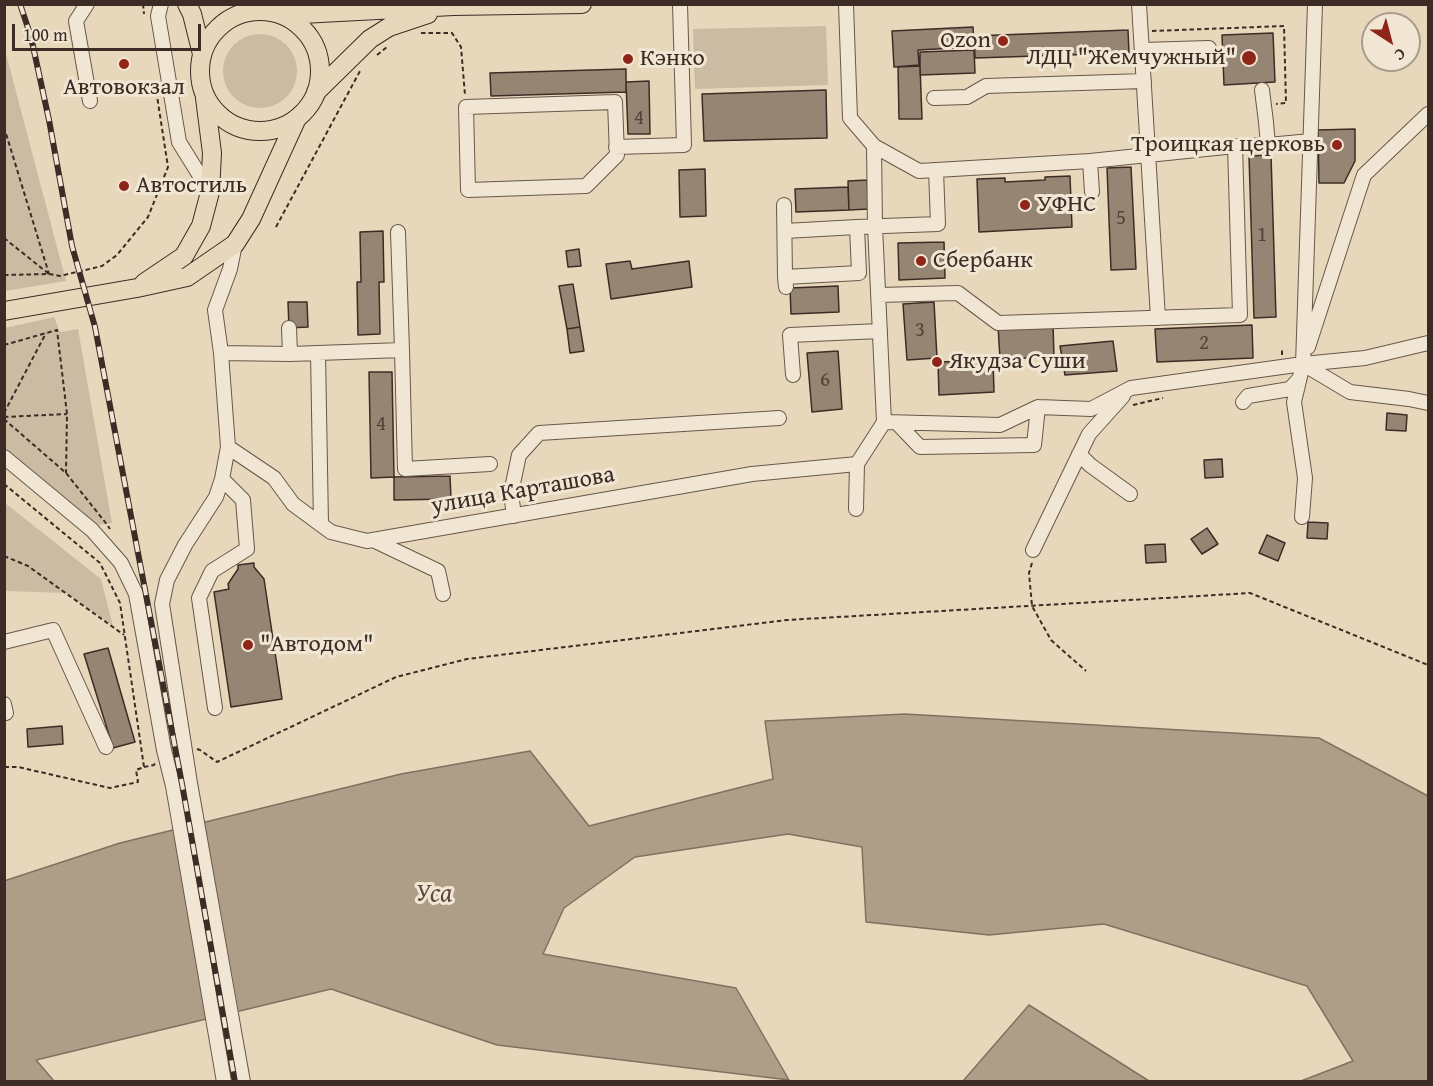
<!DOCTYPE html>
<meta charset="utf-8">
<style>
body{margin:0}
#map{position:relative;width:1433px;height:1086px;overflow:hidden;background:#e8d8bb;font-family:"Gentium Book Plus",serif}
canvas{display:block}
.frame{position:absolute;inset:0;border:6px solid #3d2c25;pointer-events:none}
.north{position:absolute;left:1361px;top:12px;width:60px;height:60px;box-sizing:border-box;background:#f0e6d3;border:2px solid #a89c8d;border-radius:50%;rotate:144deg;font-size:16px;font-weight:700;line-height:24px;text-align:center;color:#3d2c25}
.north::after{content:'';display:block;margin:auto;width:21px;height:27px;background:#8f2418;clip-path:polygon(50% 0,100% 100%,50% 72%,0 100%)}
.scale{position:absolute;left:12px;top:24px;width:189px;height:27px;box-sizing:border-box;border:3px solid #3d2c25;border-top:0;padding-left:8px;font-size:18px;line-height:21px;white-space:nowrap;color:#3d2c25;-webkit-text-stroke:4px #f0e6d3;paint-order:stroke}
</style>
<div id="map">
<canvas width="1433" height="1086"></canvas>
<div class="frame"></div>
<div class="north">С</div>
<div class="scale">100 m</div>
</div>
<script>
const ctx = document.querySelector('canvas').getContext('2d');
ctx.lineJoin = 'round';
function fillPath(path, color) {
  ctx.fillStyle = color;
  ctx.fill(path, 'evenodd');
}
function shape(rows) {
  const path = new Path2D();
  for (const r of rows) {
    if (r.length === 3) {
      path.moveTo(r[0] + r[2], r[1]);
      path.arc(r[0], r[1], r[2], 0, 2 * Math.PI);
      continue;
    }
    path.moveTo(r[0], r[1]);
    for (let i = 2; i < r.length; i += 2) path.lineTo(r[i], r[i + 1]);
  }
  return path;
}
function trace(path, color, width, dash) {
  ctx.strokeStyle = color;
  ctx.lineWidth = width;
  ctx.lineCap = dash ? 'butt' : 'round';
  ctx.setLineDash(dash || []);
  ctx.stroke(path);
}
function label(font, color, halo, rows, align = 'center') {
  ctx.font = font + ' "Gentium Book Plus",serif';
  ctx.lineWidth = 6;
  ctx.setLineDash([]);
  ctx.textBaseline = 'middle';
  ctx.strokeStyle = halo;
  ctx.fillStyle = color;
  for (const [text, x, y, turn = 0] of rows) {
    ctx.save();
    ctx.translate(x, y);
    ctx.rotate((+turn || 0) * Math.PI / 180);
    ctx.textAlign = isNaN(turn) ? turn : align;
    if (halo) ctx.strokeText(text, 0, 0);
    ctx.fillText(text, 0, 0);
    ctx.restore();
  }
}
fillPath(shape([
 [826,26,828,85,695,89,693,29],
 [260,71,37],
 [4,46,66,281,5,291,4,291],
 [54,317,60,332,78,329,112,523,98,525,5,448,5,328],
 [5,503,101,579,113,626,66,593,5,591]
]), '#cbbba2');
const water = shape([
 [905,714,1319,738,1428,796,1428,1081,1301,1081,1353,1061,1307,986,1104,924,989,935,866,922,862,847,788,834,635,857,564,908,543,954,736,988,789,1080,497,1045,331,989,36,1060,54,1081,5,1081,4,881,120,843,401,774,530,751,589,826,773,779,765,721,905,714],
 [1029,1005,1149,1081,963,1081,1029,1005]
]);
fillPath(water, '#ae9e88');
trace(water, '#817060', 1.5);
fillPath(shape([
 [204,819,239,1014,208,1021,174,827]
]), '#e8d8bb');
const building = shape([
 [973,27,974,47,918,50,919,65,894,67,892,31,973,27],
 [1128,30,1129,53,975,58,974,36,1128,30],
 [1273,33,1275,82,1224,85,1222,35,1273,33],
 [974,50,975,73,920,75,920,52,974,50],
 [920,66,922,119,899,119,898,67,920,66],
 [626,69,626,92,491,96,490,73,626,69],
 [649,81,650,134,628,134,626,82,649,81],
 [826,90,827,138,704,141,702,94,826,90],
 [1355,129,1355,161,1344,183,1319,183,1318,130,1355,129],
 [1271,155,1276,317,1254,318,1249,156,1271,155],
 [1131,167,1136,269,1111,270,1107,168,1131,167],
 [705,169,706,216,680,217,679,170,705,169],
 [1070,176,1072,227,979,232,977,179,1005,178,1005,182,1045,180,1045,177,1070,176],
 [867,180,869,209,849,210,848,181,867,180],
 [848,187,849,210,796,212,795,189,848,187],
 [383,231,384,282,379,282,380,334,358,335,357,282,361,282,360,232,383,231],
 [944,242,945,278,899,280,898,243,944,242],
 [579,249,581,266,568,267,566,251,579,249],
 [630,261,632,269,689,261,692,287,611,299,606,264,630,261],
 [573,284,580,327,567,329,559,286,573,284],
 [838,286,839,312,791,314,790,288,838,286],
 [288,302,307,302,308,327,289,328,288,302],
 [934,302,937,358,907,360,903,304,934,302],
 [1053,324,1054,357,1000,359,998,326,1053,324],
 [1252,325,1253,358,1157,362,1155,329,1252,325],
 [580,327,584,351,570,353,567,329,580,327],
 [1113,341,1117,371,1065,375,1060,346,1113,341],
 [838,351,842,409,812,412,807,353,838,351],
 [993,360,994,392,939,395,938,362,993,360],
 [369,372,392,372,394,477,371,478,369,372],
 [1387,413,1407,415,1406,431,1386,430,1387,413],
 [1222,459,1223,477,1205,478,1204,460,1222,459],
 [450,476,451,499,394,500,394,477,450,476],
 [1308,522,1328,523,1327,539,1307,538,1308,522],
 [1207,528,1218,544,1202,554,1191,539,1207,528],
 [1267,535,1285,543,1278,561,1259,553,1267,535],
 [1165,544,1166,562,1146,563,1145,545,1165,544],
 [254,563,254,567,264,579,282,699,231,707,214,592,229,589,228,584,238,569,238,565,254,563],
 [108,648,135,742,113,748,84,654,108,648],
 [62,726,63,744,28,747,27,729,62,726]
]);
fillPath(building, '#968573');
trace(building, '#3d2c25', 1.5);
const minor = shape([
 [87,4,76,21,90,101],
 [161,4,158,16,179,142,210,192],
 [846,4,850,118,874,146,875,226,884,422,1000,425,1038,407,1091,409,1131,388,1303,364,1365,358,1428,343],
 [1139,4,1158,318],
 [1142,50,1209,48],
 [1262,90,1266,122,1268,145],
 [934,98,967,97,986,86,1144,81],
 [615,102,617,155,586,186,468,190,466,107,615,102],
 [874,146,919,171,1090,161,1235,146,1240,315,998,323,958,293,878,295],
 [1235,146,1268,145,1311,141],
 [616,147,684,145,680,4],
 [1090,161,1092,192],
 [784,205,785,277],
 [785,231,857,227],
 [398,232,402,350],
 [235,244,230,269,215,310,221,353,228,447,222,479,216,497,185,545,167,580,162,604,190,783,243,1082],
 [786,287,785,277,859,273,857,227,938,224,936,170],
 [289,328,290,354],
 [1308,347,1364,175,1428,114],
 [221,353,290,354,402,350,405,469,490,464],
 [318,353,321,524],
 [1303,364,1350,392,1409,399,1428,403],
 [793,375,790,335,880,331],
 [1243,402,1248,396,1290,389,1299,379],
 [897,423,920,447,1034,445,1038,407],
 [228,447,274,478,293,504,331,532,367,541,752,474,857,464],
 [1079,454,1090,465,1130,494],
 [4,457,92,530,121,563,136,594,164,750,173,786,224,1082],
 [856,509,857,464,884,422],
 [514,516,511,493,519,455,539,433,779,418],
 [1302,517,1305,478,1294,402,1303,364,1315,4],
 [373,540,438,571,443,594],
 [1033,550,1089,434,1123,396],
 [4,642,53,630,106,747],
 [4,704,6,713],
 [215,708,199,598,212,571,247,549,243,500,222,479]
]);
const major = shape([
 [187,4,192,14,202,54],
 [260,71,60],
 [283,15,453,6,582,4],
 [316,92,370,39,389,27,428,14],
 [144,283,184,256,201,226,210,192,212,153,205,98],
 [4,311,137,288,187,277,235,244,251,219,297,118]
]);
trace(minor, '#68574a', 16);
trace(major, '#3d2c25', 20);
trace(shape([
 [143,4,144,14],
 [1152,31,1284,26,1286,103,1276,104],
 [421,33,452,33,461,47,465,95],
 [377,55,387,47],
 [4,127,49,274],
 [276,227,360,71],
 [4,238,49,274],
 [4,275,49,274,60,276,102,266,117,255,148,217,168,167,157,96],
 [4,345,57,330,67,414,66,473],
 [1282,355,1282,348],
 [1133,405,1163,398],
 [4,413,46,333],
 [4,417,67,414],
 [4,419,66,473,105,522,110,529],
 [4,484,100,563,120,603,144,767,136,770,138,782,110,788,18,767,4,767],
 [4,556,28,566,124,635],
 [1032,563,1029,573,1032,606,1051,640,1086,671],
 [197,749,200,750,217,762,396,677,467,659,787,620,1250,593,1428,665],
 [144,767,154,765,155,763]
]), '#3d2c25', 2, [4.5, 3]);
trace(minor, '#f0e6d3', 14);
trace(major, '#e8d8bb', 18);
const rail = shape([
 [20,4,31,37,49,120,72,246,95,327,182,784,235,1082]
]);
trace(rail, '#3d2c25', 6);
trace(rail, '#f0e6d3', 4, [11]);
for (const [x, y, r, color] of [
 [1003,41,6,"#8f2418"],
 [1249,58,8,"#8f2418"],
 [628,59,6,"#8f2418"],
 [124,64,6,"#8f2418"],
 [1337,145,6,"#8f2418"],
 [124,186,6,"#8f2418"],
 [1025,205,6,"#8f2418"],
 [921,261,6,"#8f2418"],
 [937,362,6,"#8f2418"],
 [248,645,6,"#8f2418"]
]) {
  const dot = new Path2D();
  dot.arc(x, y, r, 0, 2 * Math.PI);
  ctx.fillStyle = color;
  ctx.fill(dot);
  trace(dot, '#f0e6d3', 2);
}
label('21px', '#534238', null, [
 ["4",639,119],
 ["5",1121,219],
 ["1",1262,236],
 ["3",920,331],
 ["2",1204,344],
 ["6",825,381],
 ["4",381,425]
]);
label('24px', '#3d2c25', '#f0e6d3', [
 ["Ozon",991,41,"right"],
 ["ЛДЦ \"Жемчужный\"",1236,58,"right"],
 ["Кэнко",640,59],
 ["Автовокзал",124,88,"center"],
 ["Троицкая церковь",1325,145,"right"],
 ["Автостиль",136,186],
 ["УФНС",1037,205],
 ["Сбербанк",933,261],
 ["Якудза Суши",949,362],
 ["\"Автодом\"",260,645]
], 'left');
label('24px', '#3d2c25', '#f0e6d3', [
 ["улица Карташова",523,491,-10]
]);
label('italic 26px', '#59483e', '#f0e6d3', [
 ["Уса",434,894]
]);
</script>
